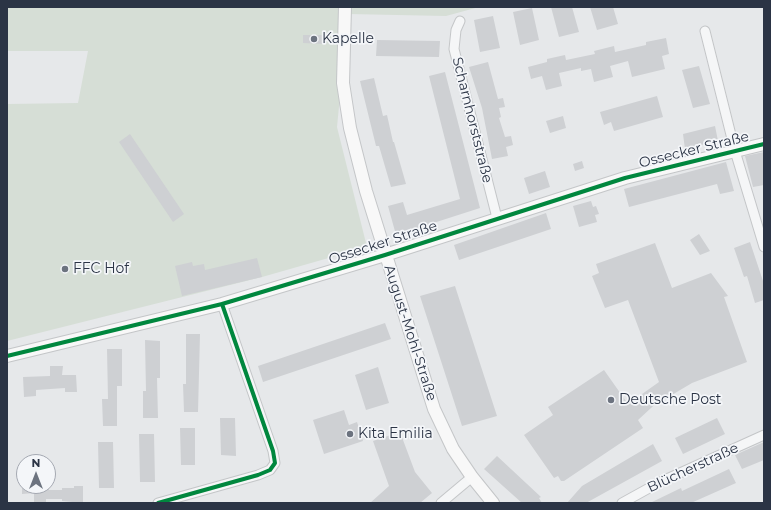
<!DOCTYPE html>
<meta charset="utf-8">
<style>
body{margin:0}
#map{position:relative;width:771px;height:510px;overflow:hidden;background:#e6e8ea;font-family:Montserrat,sans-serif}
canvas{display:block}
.frame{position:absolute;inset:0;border:8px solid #2b3445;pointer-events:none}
.north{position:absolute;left:16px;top:454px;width:40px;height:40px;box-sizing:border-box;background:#f4f6f9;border:1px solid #a4a8b1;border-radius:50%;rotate:0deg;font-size:11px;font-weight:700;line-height:16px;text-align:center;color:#2b3445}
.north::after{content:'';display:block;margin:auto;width:14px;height:18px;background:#6c737f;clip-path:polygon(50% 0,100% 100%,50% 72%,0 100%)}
</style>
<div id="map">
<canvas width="771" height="510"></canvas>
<div class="frame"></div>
<div class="north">N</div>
</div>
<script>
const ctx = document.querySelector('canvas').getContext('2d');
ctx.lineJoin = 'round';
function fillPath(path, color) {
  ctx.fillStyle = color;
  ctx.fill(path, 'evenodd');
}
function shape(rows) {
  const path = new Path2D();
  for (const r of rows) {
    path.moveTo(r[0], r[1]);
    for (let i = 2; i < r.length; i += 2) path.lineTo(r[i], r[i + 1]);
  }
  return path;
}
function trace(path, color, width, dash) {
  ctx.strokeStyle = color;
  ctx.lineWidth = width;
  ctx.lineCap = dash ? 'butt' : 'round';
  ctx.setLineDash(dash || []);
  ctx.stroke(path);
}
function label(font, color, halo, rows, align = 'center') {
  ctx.font = font + ' Montserrat,sans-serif';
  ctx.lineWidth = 3.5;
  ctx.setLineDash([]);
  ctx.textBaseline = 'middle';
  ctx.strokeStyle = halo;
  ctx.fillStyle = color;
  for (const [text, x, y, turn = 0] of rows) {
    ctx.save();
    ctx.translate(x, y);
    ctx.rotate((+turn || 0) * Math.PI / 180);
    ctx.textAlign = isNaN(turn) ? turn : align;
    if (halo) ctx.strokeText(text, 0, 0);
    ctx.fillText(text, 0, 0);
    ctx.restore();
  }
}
fillPath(shape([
 [7,7,479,7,446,16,348,14,337,127,367,247,262,277,7,341,7,104,78,103,88,51,7,51]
]), '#d6ded6');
fillPath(shape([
 [551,7,572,7,579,32,559,37],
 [590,7,613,7,618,24,597,30],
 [532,8,539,40,520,45,513,12],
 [493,16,500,48,480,52,474,20],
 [303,35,325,35,325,44,303,43],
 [666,38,669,54,662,56,665,69,632,77,628,61,610,66,613,77,594,82,591,69,581,71,581,68,559,73,562,86,546,90,542,76,531,79,528,67,547,62,547,59,565,55,566,60,595,54,594,51,614,46,615,52,646,45,646,42],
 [377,40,440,41,439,57,376,56],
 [488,62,498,99,503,98,505,107,499,108,501,117,499,118,505,137,511,136,513,145,506,147,508,156,492,159,482,108,469,67],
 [699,66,710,104,693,108,682,70],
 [445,72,480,208,396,235,388,206,403,202,407,215,460,199,429,76],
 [374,78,383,116,387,115,393,142,394,142,406,184,391,187,379,146,376,146,360,81],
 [657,96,663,117,614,131,611,122,604,125,600,112],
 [563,116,566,128,550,133,546,121],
 [715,126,718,141,685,149,683,134],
 [130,134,184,214,173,222,119,142],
 [764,152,764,185,753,187,745,156],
 [582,161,584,168,575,171,573,164],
 [726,162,734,191,720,194,717,184,629,207,624,189],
 [545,171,550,187,529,194,524,178],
 [591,201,593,207,596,206,599,214,595,215,597,222,579,227,573,206],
 [546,213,551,229,459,260,454,245],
 [699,234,710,251,700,255,690,240],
 [750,242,764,284,764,300,755,303,747,276,744,277,734,248],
 [655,243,672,288,711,273,728,296,724,297,747,362,692,383,665,399,664,396,638,420,643,428,564,481,561,481,558,476,554,478,524,435,553,415,548,407,604,370,628,404,659,382,628,300,605,308,592,276,599,273,596,264],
 [257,258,262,277,182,296,175,266,192,262,193,266,204,264,205,270],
 [455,286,497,416,462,426,420,296],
 [385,323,391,339,263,382,258,366],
 [186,334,200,334,198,412,184,412,183,384,186,384],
 [145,340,160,341,160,378,157,378,158,418,143,418,143,391,146,391],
 [107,349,122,349,122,386,117,386,117,426,103,426,102,399,108,399],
 [50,366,63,366,62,375,76,375,77,392,65,392,65,388,36,390,36,396,24,397,23,377,50,376],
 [378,367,389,403,366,410,355,375],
 [344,410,349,425,357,422,363,441,324,454,313,420],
 [220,418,235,418,236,456,221,455],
 [717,418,725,434,683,454,675,438],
 [180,428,195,428,195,465,181,465],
 [400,432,415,472,432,493,420,503,370,503,389,486,373,441],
 [139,434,154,434,155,482,140,482],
 [98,442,113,442,114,488,99,488],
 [764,442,764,460,742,469,735,455],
 [653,444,662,461,586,503,567,503,582,486],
 [497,456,541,497,539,498,542,503,522,503,484,469],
 [729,469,736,483,691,503,650,503,681,488,682,491],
 [22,486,49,486,49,490,62,490,62,488,74,488,74,486,83,486,83,503,62,501,62,499,46,499,46,503,34,503,34,493,22,494]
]), '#ced0d3');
const street = shape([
 [460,21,456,30,454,49,497,218],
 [705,31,735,151,764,247],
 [158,503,258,475,270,470,275,463,273,451,222,304],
 [441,503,472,477],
 [622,503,660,482,764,435]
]);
const secondary = shape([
 [345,7,343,83,350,128,366,191,434,409,453,449,472,477,493,503],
 [7,356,222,304,385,255,625,178,764,144]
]);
trace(street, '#c4c6c8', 11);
trace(secondary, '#c4c6c8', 14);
trace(street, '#f5f6f7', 9);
trace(secondary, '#f8f8f8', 12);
trace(shape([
 [7,356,222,304,385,255,625,178,764,144],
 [158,503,258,475,270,470,275,463,273,451,222,304]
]), '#00873e', 4);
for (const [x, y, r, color] of [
 [314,39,4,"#6c737f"],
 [65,269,4,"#6c737f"],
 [611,400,4,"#6c737f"],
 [350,434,4,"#6c737f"]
]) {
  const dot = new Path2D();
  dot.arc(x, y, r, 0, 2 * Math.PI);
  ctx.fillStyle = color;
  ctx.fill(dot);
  trace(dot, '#f4f6f9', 1.5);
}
label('14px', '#2b3445', '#f4f6f9', [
 ["Kapelle",322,39],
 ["FFC Hof",73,269],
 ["Deutsche Post",619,400],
 ["Kita Emilia",358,434]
], 'left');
label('14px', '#2b3445', '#f4f6f9', [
 ["Scharnhorststraße",472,120,76],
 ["Ossecker Straße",694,150,-14],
 ["Ossecker Straße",383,243,-18],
 ["August-Mohl-Straße",410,333,72],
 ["Blücherstraße",693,468,-25]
]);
</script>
